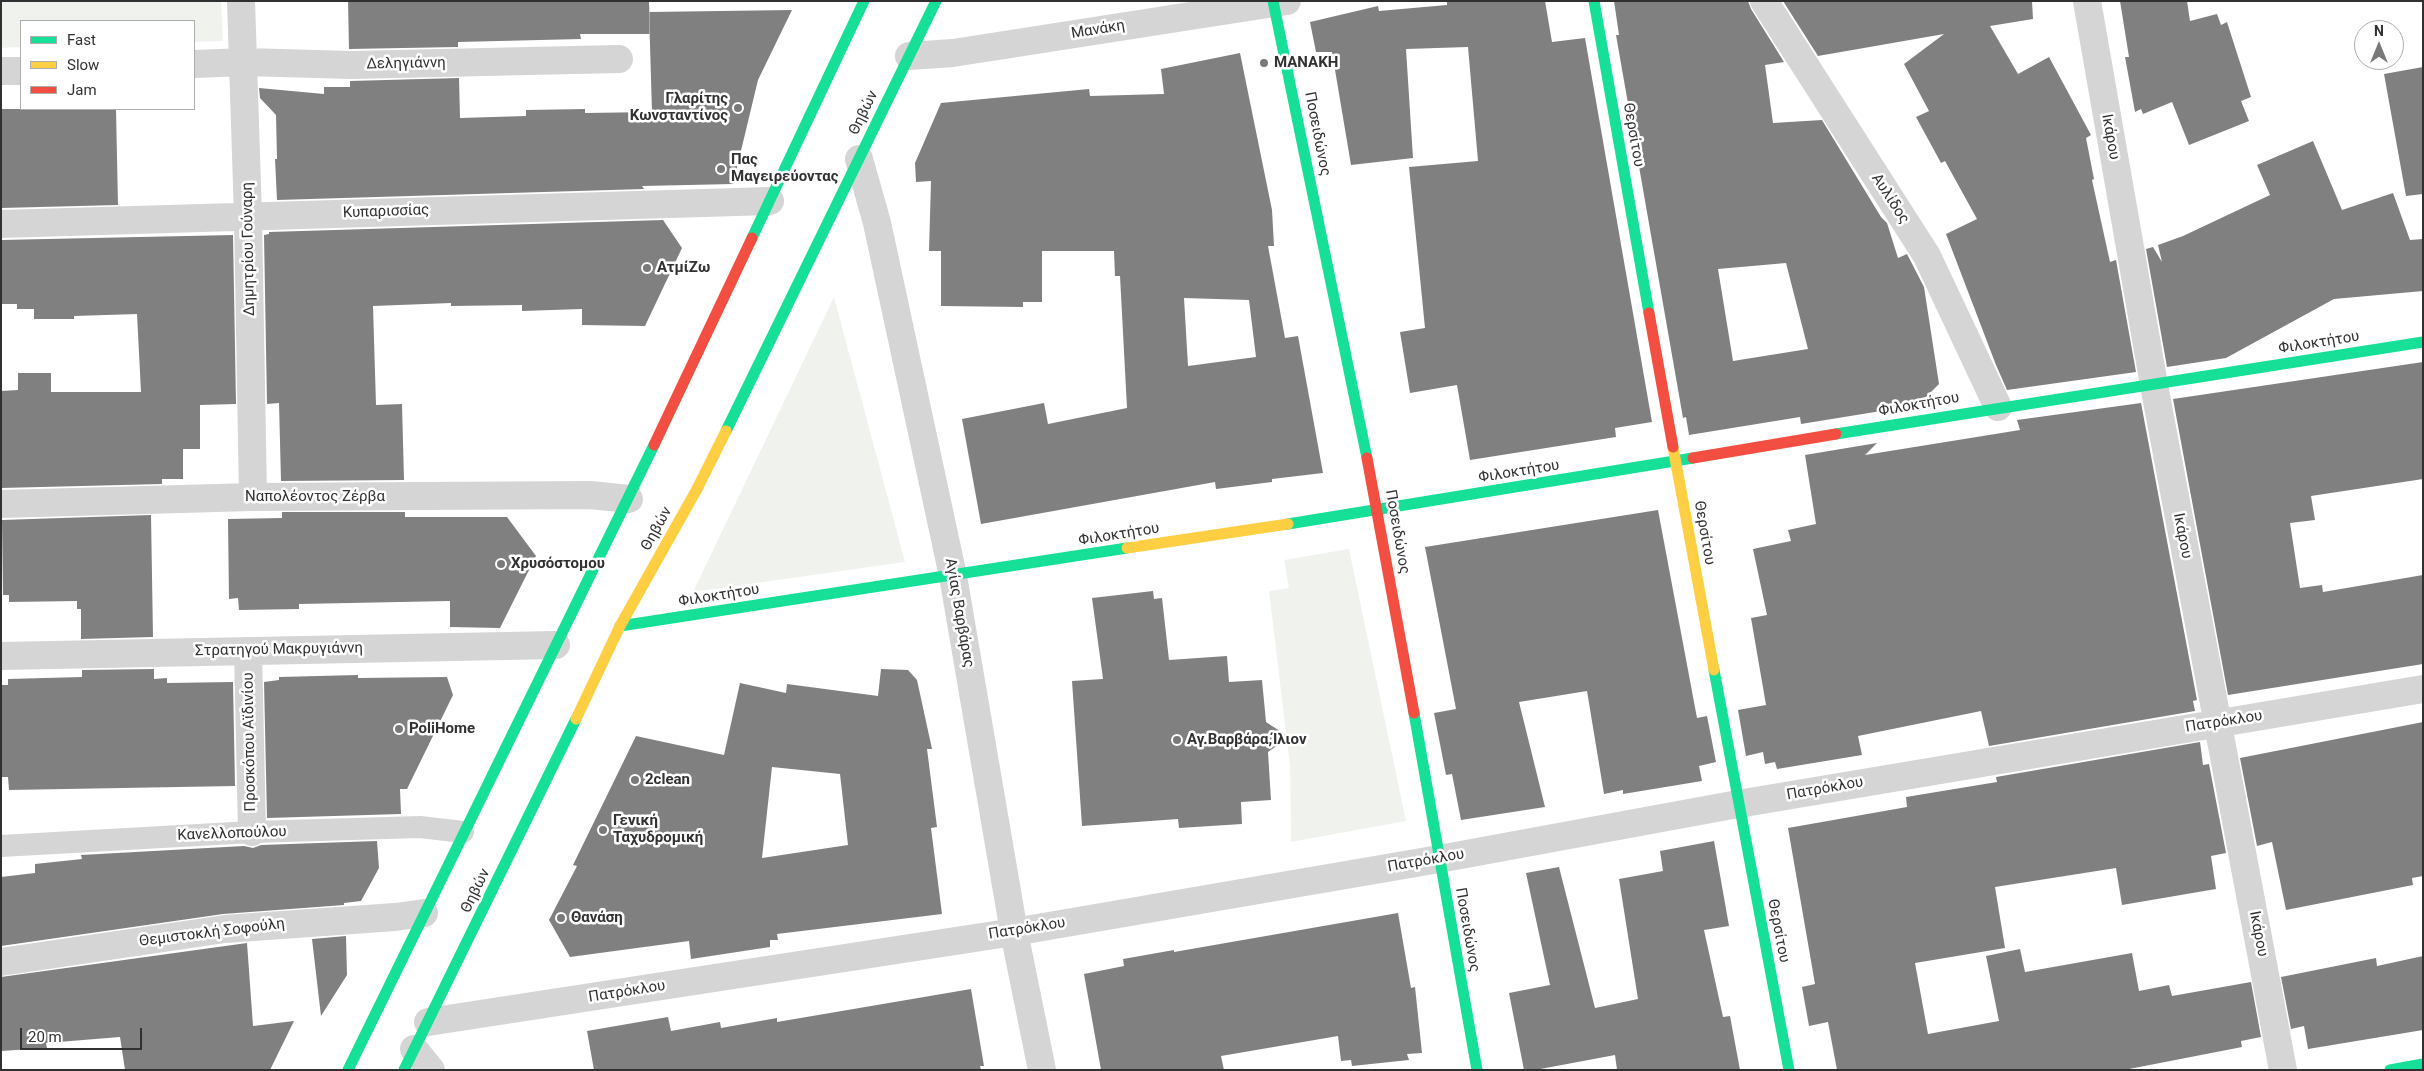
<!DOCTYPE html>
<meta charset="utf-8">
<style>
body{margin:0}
#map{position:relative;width:2424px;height:1071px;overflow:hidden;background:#fff;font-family:Roboto,sans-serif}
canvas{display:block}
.frame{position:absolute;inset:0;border:2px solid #313131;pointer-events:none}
.legend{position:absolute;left:20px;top:20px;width:175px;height:90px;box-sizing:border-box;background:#fff;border:1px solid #adadad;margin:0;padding:6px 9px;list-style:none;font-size:15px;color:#313131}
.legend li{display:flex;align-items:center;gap:10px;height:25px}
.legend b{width:25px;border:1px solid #adadad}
.north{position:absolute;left:2354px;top:20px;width:50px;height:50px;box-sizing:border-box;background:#fff;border:1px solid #adadad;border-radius:50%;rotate:0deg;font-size:14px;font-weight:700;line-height:20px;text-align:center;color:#313131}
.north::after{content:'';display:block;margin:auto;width:18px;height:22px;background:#797979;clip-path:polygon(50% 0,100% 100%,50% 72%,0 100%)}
.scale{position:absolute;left:20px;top:1028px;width:122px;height:22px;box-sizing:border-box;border:2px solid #313131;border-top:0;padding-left:6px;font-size:15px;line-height:18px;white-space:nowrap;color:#313131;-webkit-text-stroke:4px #fff;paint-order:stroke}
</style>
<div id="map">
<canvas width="2424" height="1071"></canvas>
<div class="frame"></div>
<ul class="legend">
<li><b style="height:6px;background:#16e098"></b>Fast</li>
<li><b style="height:6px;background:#ffcf43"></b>Slow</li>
<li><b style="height:6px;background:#f24e42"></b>Jam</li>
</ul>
<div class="north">N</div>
<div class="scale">20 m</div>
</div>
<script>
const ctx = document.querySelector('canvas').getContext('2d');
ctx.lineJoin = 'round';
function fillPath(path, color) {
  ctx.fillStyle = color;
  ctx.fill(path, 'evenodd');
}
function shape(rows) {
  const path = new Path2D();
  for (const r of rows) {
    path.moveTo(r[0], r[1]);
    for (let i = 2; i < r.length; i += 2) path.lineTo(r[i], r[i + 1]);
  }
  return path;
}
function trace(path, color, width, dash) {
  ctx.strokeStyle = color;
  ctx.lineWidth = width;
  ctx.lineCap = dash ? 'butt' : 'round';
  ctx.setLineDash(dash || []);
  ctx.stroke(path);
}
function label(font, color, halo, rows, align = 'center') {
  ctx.font = font + ' Roboto,sans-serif';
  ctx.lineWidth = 5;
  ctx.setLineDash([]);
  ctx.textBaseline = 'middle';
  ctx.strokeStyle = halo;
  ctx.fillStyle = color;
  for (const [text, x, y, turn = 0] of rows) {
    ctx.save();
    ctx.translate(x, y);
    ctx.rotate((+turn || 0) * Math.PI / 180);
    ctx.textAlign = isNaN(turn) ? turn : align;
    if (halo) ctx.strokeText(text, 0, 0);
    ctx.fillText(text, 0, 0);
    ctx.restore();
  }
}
fillPath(shape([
 [1,1,221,1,223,41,194,42,194,21,21,21,21,47,1,48],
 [834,297,905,562,693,592],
 [1349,549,1406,821,1291,842,1290,766,1269,591,1289,588,1284,560]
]), '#f0f3ed');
fillPath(shape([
 [348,1,649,1,650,34,580,34,581,39,458,42,458,47,349,49],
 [1447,1,1545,1,1552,42,1585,38,1652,422,1615,428,1616,437,1470,460,1457,385,1410,393,1400,332,1425,328,1409,167,1478,161,1468,47,1406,49,1413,158,1351,165,1332,52,1316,52,1310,22,1378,6,1379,11,1447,5],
 [1614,1,1748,1,1751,9,1784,62,1765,65,1773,123,1822,120,1881,217,1887,223,1898,258,1907,254,1924,287,1939,384,1918,405,1801,424,1800,417,1689,435,1686,417,1683,418,1616,35,1619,35],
 [1786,263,1808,349,1733,361,1718,269],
 [1783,1,2032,1,2033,19,1990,26,2018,74,2049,57,2091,135,2086,138,2094,179,2092,180,2110,262,2116,260,2136,372,2007,390,1996,365,1946,234,1977,219,1945,161,1941,163,1916,117,1929,111,1904,64,1944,34,1818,56],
 [2120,1,2187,1,2190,21,2217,14,2221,25,2227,22,2251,97,2241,101,2249,121,2189,145,2172,102,2143,114,2141,109,2135,112,2125,57,2129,57],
 [792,10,758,80,733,184,642,186,644,189,277,200,275,159,277,159,276,115,260,98,259,88,324,94,324,87,350,87,350,81,459,78,460,118,526,116,526,110,585,109,585,113,652,112,649,12],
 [1240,53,1272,210,1274,246,1268,246,1285,338,1298,336,1323,473,1272,479,1272,482,1216,489,1215,482,981,524,962,419,1044,403,1048,424,1127,408,1120,276,1115,276,1114,251,1042,251,1042,302,1023,302,1023,307,941,306,941,251,929,251,931,181,916,182,915,163,941,103,1089,89,1090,96,1164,94,1161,69],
 [1184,298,1249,300,1256,357,1188,366],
 [2423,67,2423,194,2406,196,2384,74],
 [1,109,116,109,118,205,1,208],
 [2313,141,2342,210,2393,193,2410,240,2423,239,2423,291,2334,299,2226,358,2167,367,2146,249,2153,247,2162,262,2158,245,2183,236,2270,195,2257,165],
 [663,220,682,248,645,326,582,325,582,309,522,311,522,305,451,306,451,303,373,306,376,405,402,404,404,480,281,481,279,403,267,404,264,235,269,234,269,232],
 [233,235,236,404,200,405,200,449,183,449,183,479,162,479,162,484,1,488,1,391,18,390,18,373,51,373,51,392,141,392,137,314,74,316,74,319,34,319,34,309,17,309,17,304,1,304,1,240],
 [2423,362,2423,479,2311,496,2315,520,2290,523,2300,588,2322,585,2323,592,2423,575,2423,664,2228,695,2173,399],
 [2141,403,2197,700,2193,701,2195,711,1989,746,1981,711,1858,736,1862,755,1777,769,1775,762,1765,764,1763,752,1746,756,1738,710,1766,705,1751,618,1767,615,1753,549,1791,541,1788,530,1816,524,1805,455,1877,443,1865,455,2020,430,2017,420],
 [1658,510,1697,718,1707,716,1716,762,1699,766,1702,781,1623,794,1623,790,1604,794,1587,691,1519,702,1545,807,1461,820,1452,774,1446,775,1434,713,1456,709,1425,547],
 [282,512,405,512,405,517,507,517,536,556,500,628,450,627,450,601,299,604,299,609,239,610,238,598,229,599,228,519,282,518],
 [151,515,153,637,81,639,81,609,77,609,77,601,9,602,9,595,3,595,2,520],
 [1153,591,1154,599,1162,598,1169,660,1227,656,1229,682,1262,680,1266,722,1289,737,1268,752,1271,800,1241,802,1242,824,1179,828,1178,819,1082,826,1072,681,1103,679,1092,598],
 [154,669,154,679,167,678,167,683,233,682,235,786,9,790,8,777,1,777,2,685,8,685,8,679,82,677,82,670],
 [881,669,908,670,917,680,932,749,927,749,937,827,931,828,942,914,777,934,778,940,770,940,770,947,691,959,689,941,570,957,549,920,577,866,573,865,636,736,724,755,740,683,786,693,787,684,878,696],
 [772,767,840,774,848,845,762,858],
 [358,675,358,678,447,677,453,695,407,789,400,789,401,814,267,818,264,682,279,680,279,677],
 [2423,722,2423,876,2412,878,2413,885,2286,910,2272,842,2257,846,2240,758],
 [2200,742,2203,765,2209,764,2226,853,2211,856,2216,889,2122,905,2116,868,1995,887,2005,948,1915,963,1928,1034,1999,1021,1986,956,2020,949,2025,972,2132,953,2139,991,2169,985,2172,996,2251,982,2261,1037,2241,1041,2242,1047,2124,1070,1837,1070,1828,1022,1809,1026,1802,987,1815,984,1788,828,1907,807,1906,797,1997,782,1996,777],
 [377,841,379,868,361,901,344,903,344,905,223,914,1,946,1,877,35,873,35,864,82,859,81,855,244,846,253,848,261,845],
 [1714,841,1729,926,1704,930,1723,1017,1730,1016,1740,1070,1617,1070,1615,1055,1535,1070,1524,1070,1509,993,1550,985,1526,873,1559,867,1595,1008,1638,999,1619,879,1663,871,1660,851],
 [1398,913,1411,988,1415,987,1422,1053,1407,1054,1409,1060,1352,1066,1351,1060,1341,1061,1338,1036,1221,1056,1224,1070,1101,1070,1084,974,1124,966,1123,959,1174,950,1174,952],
 [346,936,347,975,321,1016,312,939],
 [247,943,253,1026,294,1021,270,1070,125,1070,120,1037,46,1043,47,1048,1,1051,1,977],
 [2423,956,2423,1030,2308,1049,2304,1026,2291,1029,2281,977,2376,958,2377,966],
 [971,989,984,1066,980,1066,981,1070,594,1070,587,1031,668,1017,671,1031,720,1022,721,1028,777,1018,777,1022]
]), '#808080');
trace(shape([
 [1,846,252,832,420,827,463,832]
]), '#d5d5d5', 22);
trace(shape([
 [241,1,248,216,253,497],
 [1764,1,1927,256,1998,407],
 [2087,1,2154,385,2283,1070],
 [909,56,953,53,1287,1],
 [194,64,245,62,351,65,619,59],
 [1,71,21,71],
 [859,159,877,223,953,576,1014,932,1042,1070],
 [1,224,770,201],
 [1,504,253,497,590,495,629,499],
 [248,651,252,832],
 [1,656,556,645],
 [1,962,225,929,395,917,424,913],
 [428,1022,1014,932,1439,859,1738,804,2423,689],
 [414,1049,431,1070]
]), '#d5d5d5', 28);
trace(shape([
 [1273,1,1367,458],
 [1594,1,1649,313],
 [752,238,864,1],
 [726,431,936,1],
 [1836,434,2423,342],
 [1288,524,1693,458],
 [620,626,1127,548],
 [1714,670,1789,1070],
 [1414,713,1477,1070],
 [348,1070,654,445],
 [404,1070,576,719],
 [2390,1070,2423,1064]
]), '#16e098', 11);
trace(shape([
 [1673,447,1714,670],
 [1127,548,1288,524],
 [576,719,620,626,697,489,726,431]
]), '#ffcf43', 11);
trace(shape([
 [1649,313,1673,447],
 [654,445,752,238],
 [1367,458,1414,713],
 [1693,458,1836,434]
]), '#f24e42', 11);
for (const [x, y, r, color] of [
 [1264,63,5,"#797979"],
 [738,108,5,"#797979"],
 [721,169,5,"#797979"],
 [647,268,5,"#797979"],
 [501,564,5,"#797979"],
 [399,729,5,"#797979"],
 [1177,740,5,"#797979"],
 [635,780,5,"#797979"],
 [603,830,5,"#797979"],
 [561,918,5,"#797979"]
]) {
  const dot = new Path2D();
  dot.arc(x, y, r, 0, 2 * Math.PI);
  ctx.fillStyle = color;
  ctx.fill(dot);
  trace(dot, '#fff', 2);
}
label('15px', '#313131', '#fff', [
 ["Μανάκη",1098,30,-9],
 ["Δεληγιάννη",406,64,-1],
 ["Θηβών",864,113,-64],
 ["Ποσειδώνος",1317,134,79],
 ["Θερσίτου",1633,135,80],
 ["Ικάρου",2110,137,80],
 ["Αυλίδος",1890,199,57],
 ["Κυπαρισσίας",386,212,-2],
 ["Δημητρίου Γούναρη",249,249,-91],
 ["Φιλοκτήτου",2319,343,-9],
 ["Φιλοκτήτου",1919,405,-10],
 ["Φιλοκτήτου",1519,472,-9],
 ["Ναπολέοντος Ζέρβα",315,497],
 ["Θηβών",657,529,-61],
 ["Ποσειδώνος",1397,532,80],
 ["Θερσίτου",1704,533,80],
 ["Φιλοκτήτου",1119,535,-9],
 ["Ικάρου",2182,536,79],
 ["Φιλοκτήτου",719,596,-9],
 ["Αγίας Βαρβάρας",959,613,80],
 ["Στρατηγού Μακρυγιάννη",279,650,-1],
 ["Πατρόκλου",2224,722,-9],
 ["Προσκόπου Αϊδινίου",250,742,-91],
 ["Πατρόκλου",1825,789,-10],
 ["Κανελλοπούλου",232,834,-2],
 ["Πατρόκλου",1426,861,-10],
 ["Θηβών",476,891,-64],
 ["Πατρόκλου",1027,929,-9],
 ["Ποσειδώνος",1467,930,80],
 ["Θερσίτου",1778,931,79],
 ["Θεμιστοκλή Σοφούλη",212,933,-7],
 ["Ικάρου",2258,934,79],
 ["Πατρόκλου",627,992,-9]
]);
label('bold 15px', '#313131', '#fff', [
 ["ΜΑΝΑΚΗ",1274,63],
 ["Γλαρίτης",728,99,"right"],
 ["Κωνσταντίνος",728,116,"right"],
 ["Πας",731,160],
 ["Μαγειρεύοντας",731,177],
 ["ΑτμίΖω",657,268],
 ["Χρυσόστομου",511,564],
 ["PoliHome",409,729],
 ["Αγ.Βαρβάρα,Ίλιον",1187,740],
 ["2clean",645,780],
 ["Γενική",613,821],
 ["Ταχυδρομική",613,838],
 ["Θανάση",571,918]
], 'left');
</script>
